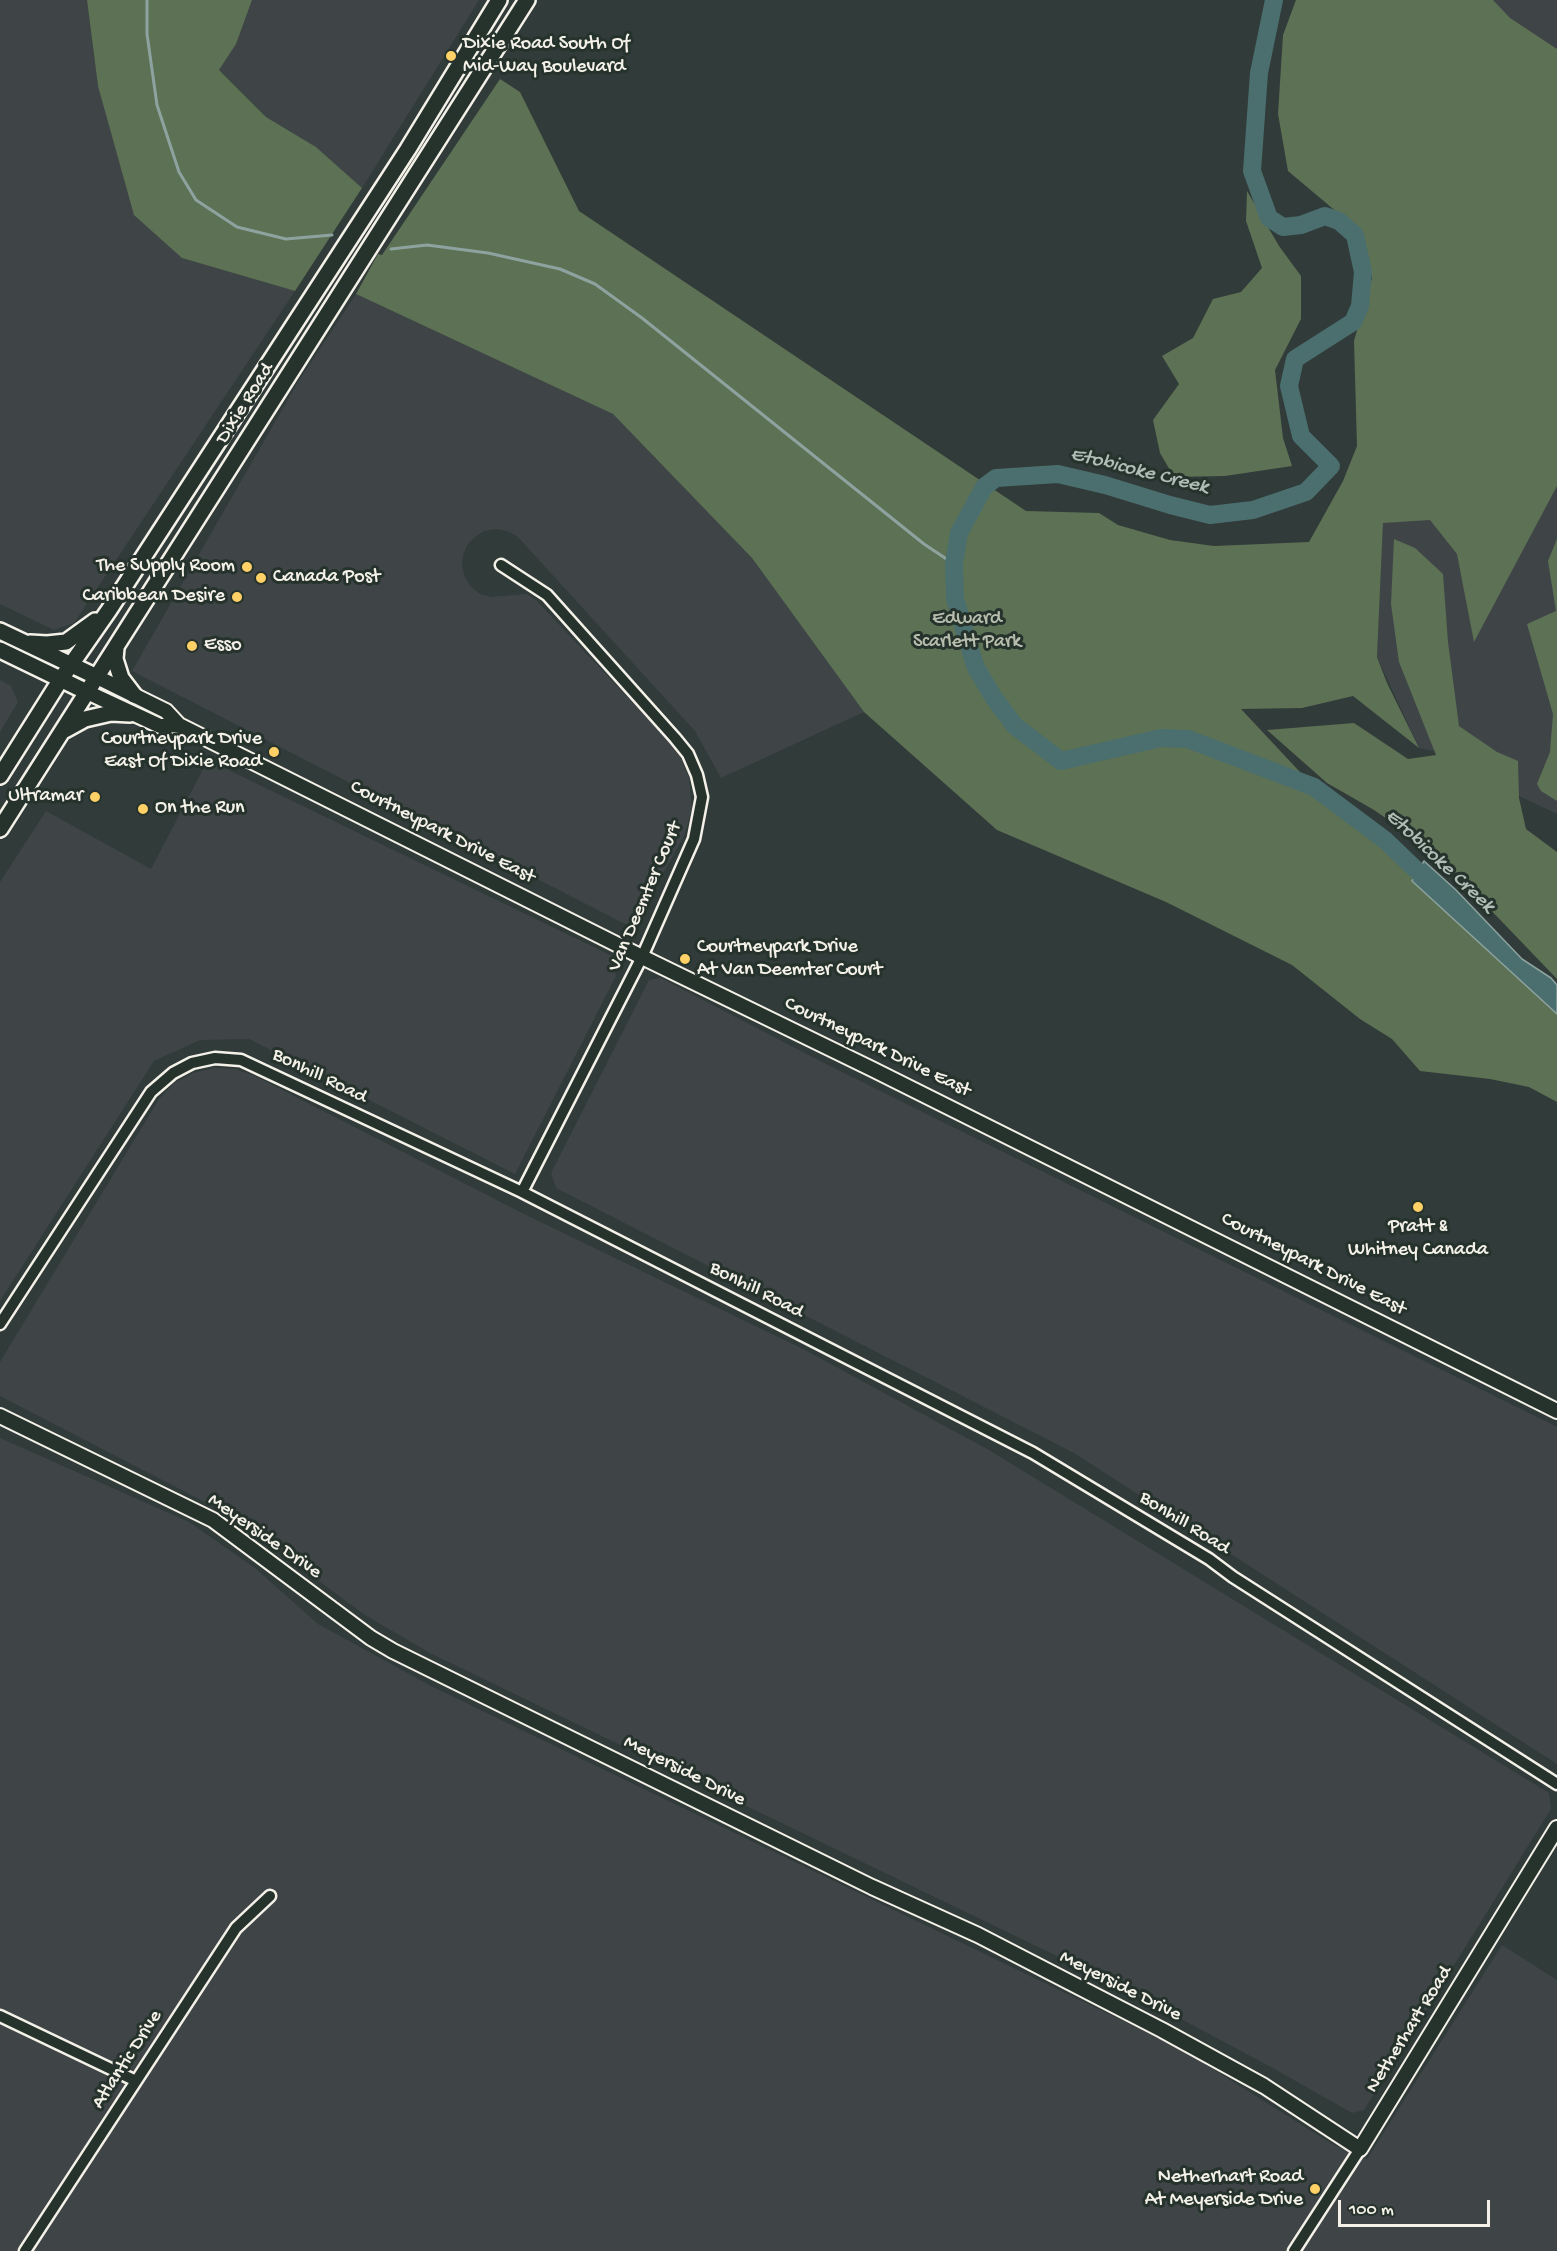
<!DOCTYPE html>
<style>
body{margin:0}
#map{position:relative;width:1557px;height:2251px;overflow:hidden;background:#313b39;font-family:"Gochi Hand",sans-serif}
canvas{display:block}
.scale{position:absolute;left:1338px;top:2200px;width:152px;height:27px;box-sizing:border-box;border:3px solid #f4f1e8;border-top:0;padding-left:8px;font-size:18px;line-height:21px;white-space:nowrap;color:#f4f1e8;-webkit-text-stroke:4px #26332d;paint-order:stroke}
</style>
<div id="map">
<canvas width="1557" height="2251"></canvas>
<div class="scale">100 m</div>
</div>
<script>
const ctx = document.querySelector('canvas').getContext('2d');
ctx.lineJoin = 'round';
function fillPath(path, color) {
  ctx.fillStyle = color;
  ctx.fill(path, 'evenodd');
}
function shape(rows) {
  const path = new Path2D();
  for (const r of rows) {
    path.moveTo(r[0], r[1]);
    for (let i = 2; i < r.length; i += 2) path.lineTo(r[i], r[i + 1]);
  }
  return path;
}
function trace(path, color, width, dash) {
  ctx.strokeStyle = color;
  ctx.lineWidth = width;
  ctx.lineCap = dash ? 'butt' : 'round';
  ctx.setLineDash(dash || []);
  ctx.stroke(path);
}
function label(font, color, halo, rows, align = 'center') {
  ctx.font = font + ' "Gochi Hand",sans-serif';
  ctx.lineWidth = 6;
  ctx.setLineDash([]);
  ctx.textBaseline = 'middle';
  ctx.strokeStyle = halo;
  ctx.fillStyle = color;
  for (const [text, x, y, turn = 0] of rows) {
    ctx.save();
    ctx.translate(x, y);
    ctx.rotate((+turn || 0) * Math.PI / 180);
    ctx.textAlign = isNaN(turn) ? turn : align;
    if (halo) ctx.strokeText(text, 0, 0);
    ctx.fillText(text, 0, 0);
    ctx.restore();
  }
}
fillPath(shape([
 [0,0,87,0,98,86,182,258,295,291,74,623,54,630,0,604],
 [252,0,479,0,362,188,316,147,266,117,219,70,236,44],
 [1406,0,1557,0,1557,814,1517,795,1499,764,1419,748,1377,657],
 [356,294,613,414,752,558,864,712,721,778,695,731,517,536,507,531,496,529,484,531,475,537,467,545,463,555,462,566,465,577,471,587,480,594,491,597,527,594,536,600,678,751,689,778,692,808,684,836,636,921,627,925,132,671,298,382],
 [0,680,11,686,18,702,0,732],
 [208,760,612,956,616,976,515,1174,249,1039,200,1040,154,1061,0,1301,0,882,46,811,151,869],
 [661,978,820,1061,1557,1427,1557,1764,1074,1453,556,1188,551,1173,649,980],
 [214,1068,235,1069,255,1076,524,1214,805,1350,989,1450,1549,1793,1551,1809,1364,2110,1352,2113,1271,2067,1123,1988,430,1653,365,1615,228,1514,0,1396,0,1362,159,1099,174,1083,193,1073],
 [0,1438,189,1522,255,1568,318,1624,431,1686,1181,2049,1332,2144,1367,2159,1502,1945,1557,1980,1557,2251,0,2251]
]), '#3f4547');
fillPath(shape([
 [87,0,252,0,236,44,219,70,266,117,316,147,362,188,295,291,182,258,134,215,98,86],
 [1296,0,1493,0,1510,18,1557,49,1557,486,1474,642,1457,554,1430,520,1383,523,1377,657,1387,683,1419,748,1353,696,1302,708,1241,709,1314,787,1385,840,1557,1005,1557,1102,1529,1087,1490,1079,1420,1071,1392,1039,1360,1019,1292,965,1166,902,997,830,864,712,752,558,613,414,356,294,378,254,382,255,500,79,520,92,579,211,1026,511,1099,513,1118,525,1170,540,1214,546,1309,542,1343,481,1357,446,1354,341,1372,278,1351,224,1288,171,1278,114,1283,35],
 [1247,191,1279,246,1301,276,1301,319,1275,370,1283,438,1292,466,1225,476,1174,477,1160,453,1153,420,1179,384,1162,356,1193,338,1213,299,1241,292,1262,268,1246,221],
 [1394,539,1415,548,1443,574,1448,642,1459,726,1497,752,1518,761,1519,798,1526,829,1557,852,1557,979,1435,852,1374,810,1327,783,1267,730,1354,723,1408,759,1436,755,1399,662,1391,604],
 [1557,539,1557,801,1541,791,1537,784,1550,752,1553,714,1527,624,1556,611,1548,561]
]), '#5d7155');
const water = shape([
 [1424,861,1456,890,1522,959,1551,978,1557,985,1557,1014,1412,881,1424,861]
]);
fillPath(water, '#4a6f6e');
trace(water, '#8ea39f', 1.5);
trace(shape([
 [147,0,147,34,157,105,179,172,196,200,237,227,286,239,332,235],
 [391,249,427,245,488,253,560,269,595,284,642,318,924,544,954,564]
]), '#8ea39f', 3);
trace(shape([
 [1274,0,1259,73,1252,171,1269,218,1283,227,1301,225,1325,216,1339,221,1355,235,1363,272,1360,306,1353,322,1295,359,1289,386,1301,436,1331,466,1306,492,1253,510,1210,515,1170,505,1105,485,1058,474,996,478,984,487,959,533,954,564,955,599,976,668,994,698,1015,726,1061,761,1161,738,1188,739,1314,787,1385,840,1434,887]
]), '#4a6f6e', 18);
const minor = shape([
 [501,565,547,595,675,738,688,754,697,775,702,797,694,839,642,957,522,1192],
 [0,1324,151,1092,173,1073,192,1063,215,1058,241,1060,522,1192,1033,1453,1209,1559,1233,1577,1557,1784],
 [0,2016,136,2081],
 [25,2251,236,1928,270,1896],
 [1294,2251,1360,2149]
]);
const tertiary = shape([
 [97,677,166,711,179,725,642,957,872,1069,1557,1411],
 [87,692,160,726,179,725],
 [0,1416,213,1520,371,1638,393,1651,872,1887,978,1935,1162,2030,1264,2086,1360,2149,1557,1828]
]);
const secondary = shape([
 [0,631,97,677],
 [30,643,47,644,66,642,95,621],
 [116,648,115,659,121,678,134,695],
 [0,650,87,692],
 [65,730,85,719,111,713,130,714],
 [0,776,61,679,109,610,408,149,499,0],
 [0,829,527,0]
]);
trace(minor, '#f4f1e8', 15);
trace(tertiary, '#f4f1e8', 18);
trace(secondary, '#f4f1e8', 20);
trace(minor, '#26332d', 10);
trace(tertiary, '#26332d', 14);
trace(secondary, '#26332d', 15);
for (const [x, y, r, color] of [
 [451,56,6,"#ffd166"],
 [247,567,6,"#ffd166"],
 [261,578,6,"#ffd166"],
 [237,597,6,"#ffd166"],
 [192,646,6,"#ffd166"],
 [274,752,6,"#ffd166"],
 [95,797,6,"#ffd166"],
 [143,809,6,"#ffd166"],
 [685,959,6,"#ffd166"],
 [1418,1207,6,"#ffd166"],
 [1315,2189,6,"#ffd166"]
]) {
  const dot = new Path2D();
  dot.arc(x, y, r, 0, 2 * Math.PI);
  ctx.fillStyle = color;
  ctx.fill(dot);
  trace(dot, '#26332d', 2);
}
label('20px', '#f4f1e8', '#26332d', [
 ["Dixie Road South Of",463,45],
 ["Mid-Way Boulevard",463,68],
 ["The SUpply Room",235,567,"right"],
 ["Canada Post",273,578],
 ["Caribbean Desire",225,597,"right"],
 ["Esso",204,646],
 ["Courtneypark Drive",262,740,"right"],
 ["East Of Dixie Road",262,763,"right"],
 ["Ultramar",83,797,"right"],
 ["On the Run",155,809],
 ["Courtneypark Drive",697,948],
 ["At Van Deemter Court",697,971],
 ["Pratt &",1418,1228,"center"],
 ["Whitney Canada",1418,1251,"center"],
 ["Netherhart Road",1303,2178,"right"],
 ["At Meyerside Drive",1303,2201,"right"]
], 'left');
label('20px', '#f4f1e8', '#26332d', [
 ["Dixie Road",246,404,-58],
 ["Courtneypark Drive East",442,833,27],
 ["Van Deemter Court",646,897,-67],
 ["Courtneypark Drive East",877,1048,26],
 ["Bonhill Road",319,1077,26],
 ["Courtneypark Drive East",1313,1265,27],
 ["Bonhill Road",756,1291,27],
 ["Bonhill Road",1184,1524,32],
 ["Meyerside Drive",264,1537,35],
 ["Meyerside Drive",684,1772,27],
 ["Meyerside Drive",1120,1987,27],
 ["Netherhart Road",1410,2030,-58],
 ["Atlantic Drive",128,2060,-57]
]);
label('20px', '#b8bead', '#26332d', [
 ["Edward",967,620],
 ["Scarlett Park",967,643]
]);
label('italic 21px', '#b0bdb7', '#26332d', [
 ["Etobicoke Creek",1139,472,14],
 ["Etobicoke Creek",1439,862,43]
]);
</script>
